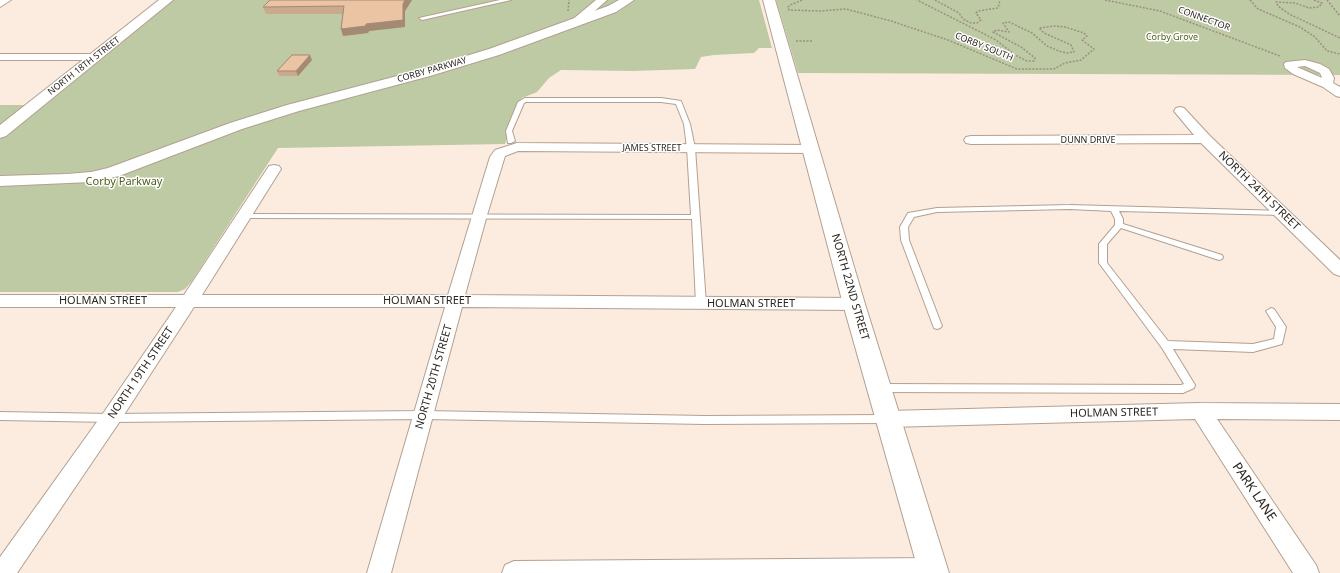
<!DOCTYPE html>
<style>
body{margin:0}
canvas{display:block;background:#fcecdf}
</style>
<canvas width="1340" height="573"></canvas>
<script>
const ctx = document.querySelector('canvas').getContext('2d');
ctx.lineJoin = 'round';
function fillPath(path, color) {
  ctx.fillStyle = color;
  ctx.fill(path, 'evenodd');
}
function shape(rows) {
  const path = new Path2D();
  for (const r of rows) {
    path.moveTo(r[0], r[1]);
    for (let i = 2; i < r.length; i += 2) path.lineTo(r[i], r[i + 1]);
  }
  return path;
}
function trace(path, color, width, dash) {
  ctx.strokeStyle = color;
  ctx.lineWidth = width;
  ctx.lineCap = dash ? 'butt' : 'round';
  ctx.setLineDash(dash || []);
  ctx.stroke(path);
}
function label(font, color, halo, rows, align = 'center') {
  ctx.font = font + ' "Noto Sans",sans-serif';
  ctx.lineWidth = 3;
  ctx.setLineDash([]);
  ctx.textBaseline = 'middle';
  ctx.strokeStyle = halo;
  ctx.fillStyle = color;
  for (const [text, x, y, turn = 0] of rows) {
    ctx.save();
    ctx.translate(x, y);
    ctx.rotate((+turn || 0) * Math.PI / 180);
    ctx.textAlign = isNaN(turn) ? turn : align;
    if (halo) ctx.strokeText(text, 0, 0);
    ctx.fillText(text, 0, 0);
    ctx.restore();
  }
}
fillPath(shape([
 [173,0,759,0,772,48,759,48,754,53,714,55,701,57,695,69,632,71,561,70,549,78,537,92,522,98,505,144,278,148,192,281,185,289,178,292,0,292,0,105,43,105],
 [776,0,1340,0,1340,75,798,73]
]), '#becaa3');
const service = shape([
 [500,0,511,0,422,20,419,18,500,0],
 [525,98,661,98,681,101,690,124,695,148,706,304,704,306,698,306,696,304,692,219,244,218,240,216,244,214,691,215,687,148,684,124,676,104,661,102,526,102,524,103,512,131,515,141,511,143,508,143,506,131,518,102,525,98],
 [1070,205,1285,211,1286,213,1282,215,1119,211,1123,219,1123,224,1222,255,1223,257,1222,259,1219,260,1121,228,1107,244,1107,263,1168,341,1253,344,1274,339,1276,327,1266,311,1271,308,1274,309,1286,327,1282,344,1253,352,1173,349,1195,385,1194,388,1183,393,879,392,875,391,874,388,875,385,879,384,1181,385,1184,384,1162,348,1099,263,1099,244,1115,225,1115,219,1111,211,1070,209,937,212,914,217,908,227,909,240,942,326,940,328,937,329,934,328,901,240,900,227,908,213,937,208,1070,205],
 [424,411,705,416,886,415,890,416,891,419,890,422,886,423,705,424,424,419,111,422,0,420,0,412,111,414,424,411]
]);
const minor = shape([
 [0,0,11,0,0,7,0,0],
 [596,0,607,0,580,24,572,24,571,22,572,20,596,0],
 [0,54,96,54,100,55,102,57,100,59,96,60,0,60,0,54],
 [1305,60,1320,64,1329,69,1334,78,1333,83,1340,87,1340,97,1336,96,1323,87,1293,74,1285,68,1284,64,1286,62,1305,60],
 [1305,66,1320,73,1322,78,1297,67,1305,66],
 [1180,107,1184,108,1210,136,1340,260,1340,276,1334,274,1201,143,971,144,966,143,964,140,966,137,971,136,1194,135,1174,111,1176,108,1180,107],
 [517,143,811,145,816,146,818,149,816,152,811,153,518,151,505,156,487,215,465,295,854,298,860,300,863,304,860,308,854,310,462,307,391,573,367,573,445,307,194,307,118,424,17,573,0,573,0,557,104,412,176,307,0,307,0,295,184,295,267,169,269,166,274,165,279,166,281,169,202,295,448,295,490,157,495,150,517,143],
 [1200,403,1340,404,1340,420,1217,419,1316,565,1319,573,1293,573,1195,419,888,427,881,425,878,419,881,413,888,411,1200,403],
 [933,558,941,562,945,570,944,573,502,573,505,565,514,561,933,558]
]);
const tertiary = shape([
 [159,0,173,0,6,136,0,138,0,125,159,0],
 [619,0,634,0,616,12,499,55,430,76,299,111,242,129,119,176,91,182,0,186,0,176,67,174,91,172,108,168,230,123,287,105,420,70,489,49,608,6,619,0],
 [763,0,775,0,865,304,949,573,919,573,843,304,763,0]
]);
trace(service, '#b3a091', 2);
trace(minor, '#b3a091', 2);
trace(tertiary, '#b3a091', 2);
trace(shape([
 [802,0,790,5,788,7,789,10,820,11,846,9,891,21,948,40,1017,69,1054,69,1065,63,1081,60,1094,49,1082,40,1087,36,1084,33,1065,27,1055,26,1039,28,1044,33,1071,45,1074,52,1067,53,1059,51,1047,46,1032,33,1009,22,1003,23,1009,32,997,30,993,32,1021,47,1035,58,1034,61,1027,61,1015,55,996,40,917,0],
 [935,0,959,13,963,19,971,23,977,23,981,20,976,13,978,11,998,8,1000,0],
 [1105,0,1160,11,1280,56],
 [1250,0,1258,9,1300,27,1315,37,1327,51,1340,54],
 [1314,0,1322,3,1319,7,1309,8,1295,3,1276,2,1278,6,1289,14,1340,38],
 [1327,0,1340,16],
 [568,11,569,0],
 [796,41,813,41]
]), '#9b8f85', 1.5, [2, 1.5]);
fillPath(service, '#fff');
fillPath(minor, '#fff');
fillPath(tertiary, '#fff');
fillPath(shape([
 [270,0,412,0,405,11,405,27,369,31,368,33,343,36,341,29,343,14,266,14,263,7],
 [312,60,298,76,279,76,277,71]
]), '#caa98d');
fillPath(shape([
 [405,0,412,0,405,11,405,27,369,31,368,33,343,36,341,29,366,24,403,4],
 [310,55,312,60,298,76,296,71]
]), '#a48973');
const building = shape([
 [270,0,405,0,403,4,403,20,366,24,366,26,341,29,344,6,263,7,270,0],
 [292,55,310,55,296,71,277,71,292,55]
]);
fillPath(building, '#ebc4a4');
trace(building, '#a48973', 1);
label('9px', '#2d2620', '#fff', [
 ["CONNECTOR",1204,19,20],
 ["CORBY SOUTH",984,47,22],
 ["NORTH 18TH STREET",84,66,-38],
 ["CORBY PARKWAY",432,70,-16],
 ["DUNN DRIVE",1088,140],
 ["JAMES STREET",652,148]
]);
label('9px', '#4f5e1c', '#fff', [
 ["Corby Grove",1172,37]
]);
label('11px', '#4f5e1c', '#fff', [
 ["Corby Parkway",124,182]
]);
label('11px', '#2d2620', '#fff', [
 ["NORTH 24TH STREET",1259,191,44],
 ["NORTH 22ND STREET",850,287,74],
 ["HOLMAN STREET",103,301],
 ["HOLMAN STREET",427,301],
 ["HOLMAN STREET",751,304],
 ["NORTH 19TH STREET",141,373,-56],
 ["NORTH 20TH STREET",434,377,-74],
 ["HOLMAN STREET",1114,413,-1]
]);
label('13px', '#2d2620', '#fff', [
 ["PARK LANE",1254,492,56]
]);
</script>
